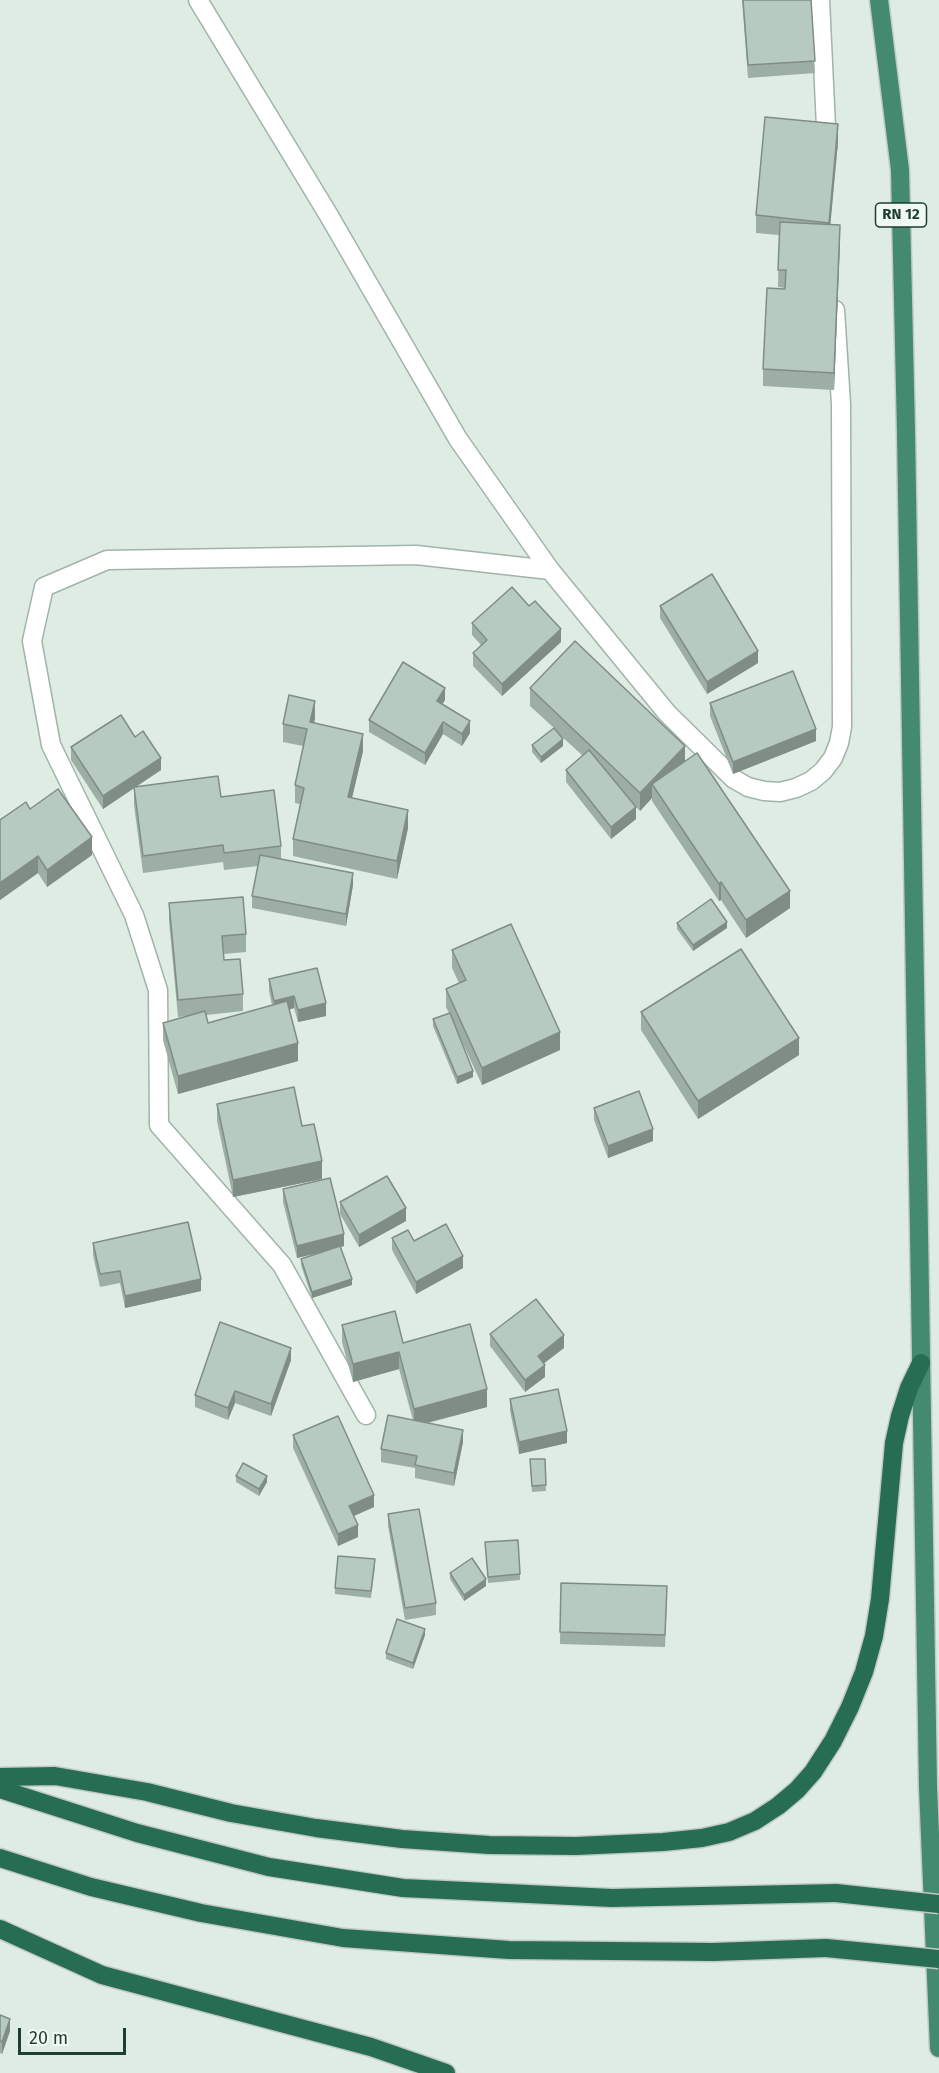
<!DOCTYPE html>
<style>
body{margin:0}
#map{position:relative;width:939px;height:2073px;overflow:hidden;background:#dfece4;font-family:"Fira Sans",sans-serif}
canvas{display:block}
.scale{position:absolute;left:18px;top:2028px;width:108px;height:27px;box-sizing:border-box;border:3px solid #1e3e30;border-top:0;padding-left:8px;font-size:18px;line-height:21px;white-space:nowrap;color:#1e3e30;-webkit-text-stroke:4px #f0f8f3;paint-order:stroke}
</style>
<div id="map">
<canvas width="939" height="2073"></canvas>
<div class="scale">20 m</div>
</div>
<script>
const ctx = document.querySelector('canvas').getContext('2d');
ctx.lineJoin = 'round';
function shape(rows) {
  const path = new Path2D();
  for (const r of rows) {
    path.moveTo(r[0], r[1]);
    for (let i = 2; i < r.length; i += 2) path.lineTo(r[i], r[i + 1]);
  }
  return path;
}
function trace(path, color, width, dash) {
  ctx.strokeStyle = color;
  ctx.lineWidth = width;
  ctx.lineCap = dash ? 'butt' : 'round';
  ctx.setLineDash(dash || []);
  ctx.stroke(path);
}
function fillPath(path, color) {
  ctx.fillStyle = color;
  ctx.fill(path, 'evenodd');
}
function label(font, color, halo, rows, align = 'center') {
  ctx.font = font + ' "Fira Sans",sans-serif';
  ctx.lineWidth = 5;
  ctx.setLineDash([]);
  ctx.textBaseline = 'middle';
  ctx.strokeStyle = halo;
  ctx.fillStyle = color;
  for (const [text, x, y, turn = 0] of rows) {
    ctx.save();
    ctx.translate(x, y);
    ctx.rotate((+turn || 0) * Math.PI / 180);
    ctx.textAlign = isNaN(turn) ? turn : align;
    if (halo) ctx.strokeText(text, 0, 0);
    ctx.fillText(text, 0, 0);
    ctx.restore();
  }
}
const minor = shape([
 [198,0,328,214,458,439,550,570,667,713,734,779,748,787,764,791,780,792,796,788,811,781,823,771,833,758,839,743,842,727,841,404,835,310],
 [820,0,827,148],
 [366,1415,282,1265,159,1125,158,990,134,915,51,745,32,641,44,587,107,560,416,555,550,570]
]);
const trunk = shape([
 [879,0,900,170,906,431,928,1787,939,2048]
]);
const motorway = shape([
 [0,1777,55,1776,147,1792,231,1813,316,1828,402,1839,489,1845,576,1846,663,1842,702,1838,729,1832,755,1821,778,1806,797,1790,813,1772,833,1741,850,1707,864,1672,874,1636,880,1599,894,1443,900,1416,909,1388,921,1363],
 [0,1789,137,1833,269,1867,403,1888,612,1898,836,1893],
 [0,1858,91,1887,201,1913,343,1938,509,1950,713,1952,826,1948],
 [0,1929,102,1975,371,2047,446,2073]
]);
trace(minor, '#a1b4aa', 21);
trace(trunk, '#c0c9c5', 21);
trace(motorway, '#c0c9c5', 21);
trace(minor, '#fff', 18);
trace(trunk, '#438a6e', 18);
trace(motorway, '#276d53', 18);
const motorwayBridge = shape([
 [836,1893,939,1904],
 [826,1948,939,1959]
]);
trace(motorwayBridge, '#c0c9c5', 21, []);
trace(motorwayBridge, '#276d53', 18);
fillPath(shape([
 [742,0,811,0,815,73,748,78],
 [838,142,830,224,840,242,834,390,763,386,763,369,785,288,778,287,779,235,756,233,756,215],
 [660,606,758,663,707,694,660,618],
 [472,623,561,642,502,696,473,666,473,653,482,646,472,635],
 [530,688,685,762,790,908,746,938,721,900,719,901,652,801,652,798,640,811,636,807,636,819,611,839,566,782,566,770,583,756,558,733,563,746,541,763,532,752,532,745,554,728,530,706],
 [445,700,442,704,470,733,462,746,443,734,425,765,369,732,369,720],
 [710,703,816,741,733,774,710,716],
 [315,718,314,723,363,751,352,798,408,828,397,879,293,856,293,839,300,804,295,803,295,785,303,746,283,742,283,724],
 [135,737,161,770,135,787,221,797,281,846,281,859,353,885,346,926,252,908,252,896,258,866,224,870,223,862,143,873,134,805,134,788,103,809,71,760,71,747],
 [30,809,92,855,47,887,38,873,0,900,0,820],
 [169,903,246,934,246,952,224,954,224,960,243,994,243,1011,206,1015,208,1023,272,1005,269,991,269,979,326,1016,298,1022,294,1008,289,1010,298,1061,178,1094,163,1040,163,1023,187,1016,178,1017,169,921],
 [677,923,727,928,693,951,677,929],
 [452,950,560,1050,482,1085,457,1031,473,1077,457,1084,433,1026,433,1019,449,1013,446,1007,446,989,459,983,452,968],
 [641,1012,799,1055,698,1119,641,1030],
 [217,1104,302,1126,322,1179,233,1197,217,1121],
 [594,1108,653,1141,608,1158,594,1120],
 [283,1189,344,1246,341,1247,352,1285,312,1298,301,1265,301,1259,324,1252,297,1258,283,1202],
 [340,1202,406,1221,359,1247,340,1214],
 [392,1238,463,1268,416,1294,392,1250],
 [93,1243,201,1291,125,1308,120,1283,100,1287,93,1255],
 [342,1325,403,1343,487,1407,428,1423,463,1442,454,1486,415,1478,415,1468,381,1462,381,1449,413,1420,399,1369,353,1382,342,1342],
 [490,1334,564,1348,543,1363,545,1377,525,1392,490,1346],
 [291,1360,271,1416,235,1403,228,1420,195,1407,195,1395],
 [510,1399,567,1443,519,1454,510,1411],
 [293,1435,374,1507,354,1516,358,1537,338,1546,293,1448],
 [545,1459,546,1491,532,1492,530,1466],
 [236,1476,267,1482,259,1496,236,1482],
 [388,1514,436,1603,436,1615,405,1620,388,1526],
 [485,1542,520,1574,520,1580,488,1583],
 [375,1566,371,1598,335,1594,335,1588],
 [450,1573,486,1586,464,1601,450,1579],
 [561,1583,667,1598,665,1647,560,1644],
 [425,1635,413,1669,386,1659,386,1653],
 [0,2015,10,2031,2,2054,0,2053]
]), '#9daea4');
fillPath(shape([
 [838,124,838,142,829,240,829,223],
 [840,225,840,242,834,390,834,373],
 [561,629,561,642,502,696,502,684],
 [758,651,758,663,707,694,707,682],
 [445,688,445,700,437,713,437,701],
 [315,701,315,718,310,740,310,722],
 [470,721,470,733,462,746,462,734],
 [443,722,443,734,425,765,425,753],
 [816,729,816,741,733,774,733,762],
 [363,734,363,751,348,815,348,797],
 [563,739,563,746,541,763,541,757],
 [685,746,685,763,652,784,652,798,640,811,640,793],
 [161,758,161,770,103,809,103,796],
 [636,807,636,819,611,839,611,827],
 [408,810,408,828,397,879,397,861],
 [92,837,92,855,47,887,47,870],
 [38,856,38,873,0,900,0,883],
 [353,873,353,885,346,926,346,914],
 [721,882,721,900,719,901,719,884],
 [790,891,790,908,746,938,746,920],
 [727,922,727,928,693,951,693,945],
 [294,996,294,1008,274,1013,274,1001],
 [326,1003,326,1016,298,1022,298,1010],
 [560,1032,560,1050,482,1085,482,1068],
 [799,1038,799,1055,698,1119,698,1101],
 [298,1043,298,1061,178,1094,178,1076],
 [473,1071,473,1077,457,1084,457,1077],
 [653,1129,653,1141,608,1158,608,1146],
 [322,1161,322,1179,233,1197,233,1180],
 [406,1208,406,1221,359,1247,359,1235],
 [344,1234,344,1246,297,1258,297,1246],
 [463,1256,463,1268,416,1294,416,1282],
 [201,1279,201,1291,125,1308,125,1296],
 [352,1279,352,1285,312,1298,312,1292],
 [564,1335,564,1348,538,1368,538,1356],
 [291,1348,291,1360,271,1416,271,1404],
 [399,1352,399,1369,353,1382,353,1364],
 [545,1365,545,1377,525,1392,525,1380],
 [487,1389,487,1407,414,1426,414,1409],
 [235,1391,235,1403,228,1420,228,1408],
 [463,1430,463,1442,454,1486,454,1473],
 [567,1431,567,1443,519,1454,519,1442],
 [267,1476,267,1482,259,1496,259,1489],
 [374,1495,374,1507,349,1518,349,1506],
 [358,1525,358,1537,338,1546,338,1534],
 [486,1579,486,1586,464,1601,464,1595],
 [425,1629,425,1635,413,1669,413,1663],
 [10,2019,10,2031,2,2054,2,2042]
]), '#808d86');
const building = shape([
 [743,0,811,0,815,61,748,65,743,0],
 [765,117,838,124,829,223,756,215,765,117],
 [780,222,840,225,834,373,763,369,767,288,785,289,786,270,778,270,780,222],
 [712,574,758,651,707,682,660,606,712,574],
 [512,587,529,606,535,601,561,629,502,684,473,653,487,640,472,623,512,587],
 [575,641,685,746,640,793,530,688,575,641],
 [403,662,445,688,437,701,470,721,462,734,443,722,425,753,369,720,403,662],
 [793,671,816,729,733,762,710,703,793,671],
 [289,695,315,701,310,722,363,734,348,797,408,810,397,861,293,839,304,788,295,785,307,729,283,724,289,695],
 [121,715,135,737,143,731,161,758,103,796,71,747,121,715],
 [554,728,563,739,541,757,532,745,554,728],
 [589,750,636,807,611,827,566,770,589,750],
 [697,753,790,891,746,920,721,882,719,884,652,784,697,753],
 [218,776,221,797,274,790,281,846,224,853,223,845,143,856,134,787,218,776],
 [58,789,92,837,47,870,38,856,0,883,0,820,26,802,30,809,58,789],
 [260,855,353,873,346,914,252,896,260,855],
 [243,897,246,934,222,936,224,960,240,959,243,994,178,1000,169,903,243,897],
 [711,899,727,922,693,945,677,923,711,899],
 [511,924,560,1032,482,1068,446,989,466,980,452,950,511,924],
 [741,949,799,1038,698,1101,641,1012,741,949],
 [317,968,326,1003,298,1010,294,996,274,1001,269,979,317,968],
 [287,1001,298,1043,178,1076,163,1023,205,1011,208,1023,287,1001],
 [450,1013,473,1071,457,1077,433,1019,450,1013],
 [294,1087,302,1126,314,1124,322,1161,233,1180,217,1104,294,1087],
 [639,1091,653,1129,608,1146,594,1108,639,1091],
 [387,1176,406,1208,359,1235,340,1202,387,1176],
 [330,1178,344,1234,297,1246,283,1189,330,1178],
 [188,1222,201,1279,125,1296,120,1271,100,1274,93,1243,188,1222],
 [446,1224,463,1256,416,1282,392,1238,408,1230,414,1241,446,1224],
 [340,1246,352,1279,312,1292,301,1259,340,1246],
 [536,1299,564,1335,538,1356,545,1365,525,1380,490,1334,536,1299],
 [395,1311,403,1343,470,1324,487,1389,414,1409,399,1352,353,1364,342,1325,395,1311],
 [220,1322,291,1348,271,1404,235,1391,228,1408,195,1395,220,1322],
 [558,1389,567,1431,519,1442,510,1399,558,1389],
 [388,1415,463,1430,454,1473,415,1465,417,1456,381,1449,388,1415],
 [338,1416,374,1495,349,1506,358,1525,338,1534,293,1435,338,1416],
 [530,1459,545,1459,546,1485,532,1486,530,1459],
 [243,1463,267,1476,259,1489,236,1476,243,1463],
 [419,1509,436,1603,405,1608,388,1514,419,1509],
 [518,1540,520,1574,488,1577,485,1542,518,1540],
 [338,1556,375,1559,371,1591,335,1588,338,1556],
 [472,1558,486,1579,464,1595,450,1573,472,1558],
 [561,1583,667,1586,665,1635,560,1632,561,1583],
 [397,1619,425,1629,413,1663,386,1653,397,1619],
 [0,2015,10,2019,2,2042,0,2041,0,2015]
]);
fillPath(building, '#b7cabf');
trace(building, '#808d86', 1.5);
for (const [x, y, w] of [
 [901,215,51]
]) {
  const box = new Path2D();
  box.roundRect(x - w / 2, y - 12, w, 24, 4.5);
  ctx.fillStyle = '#f0f8f3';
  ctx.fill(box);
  trace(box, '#1e3e30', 1.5);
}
label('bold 15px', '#1e3e30', null, [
 ["RN 12",901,215]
]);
</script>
